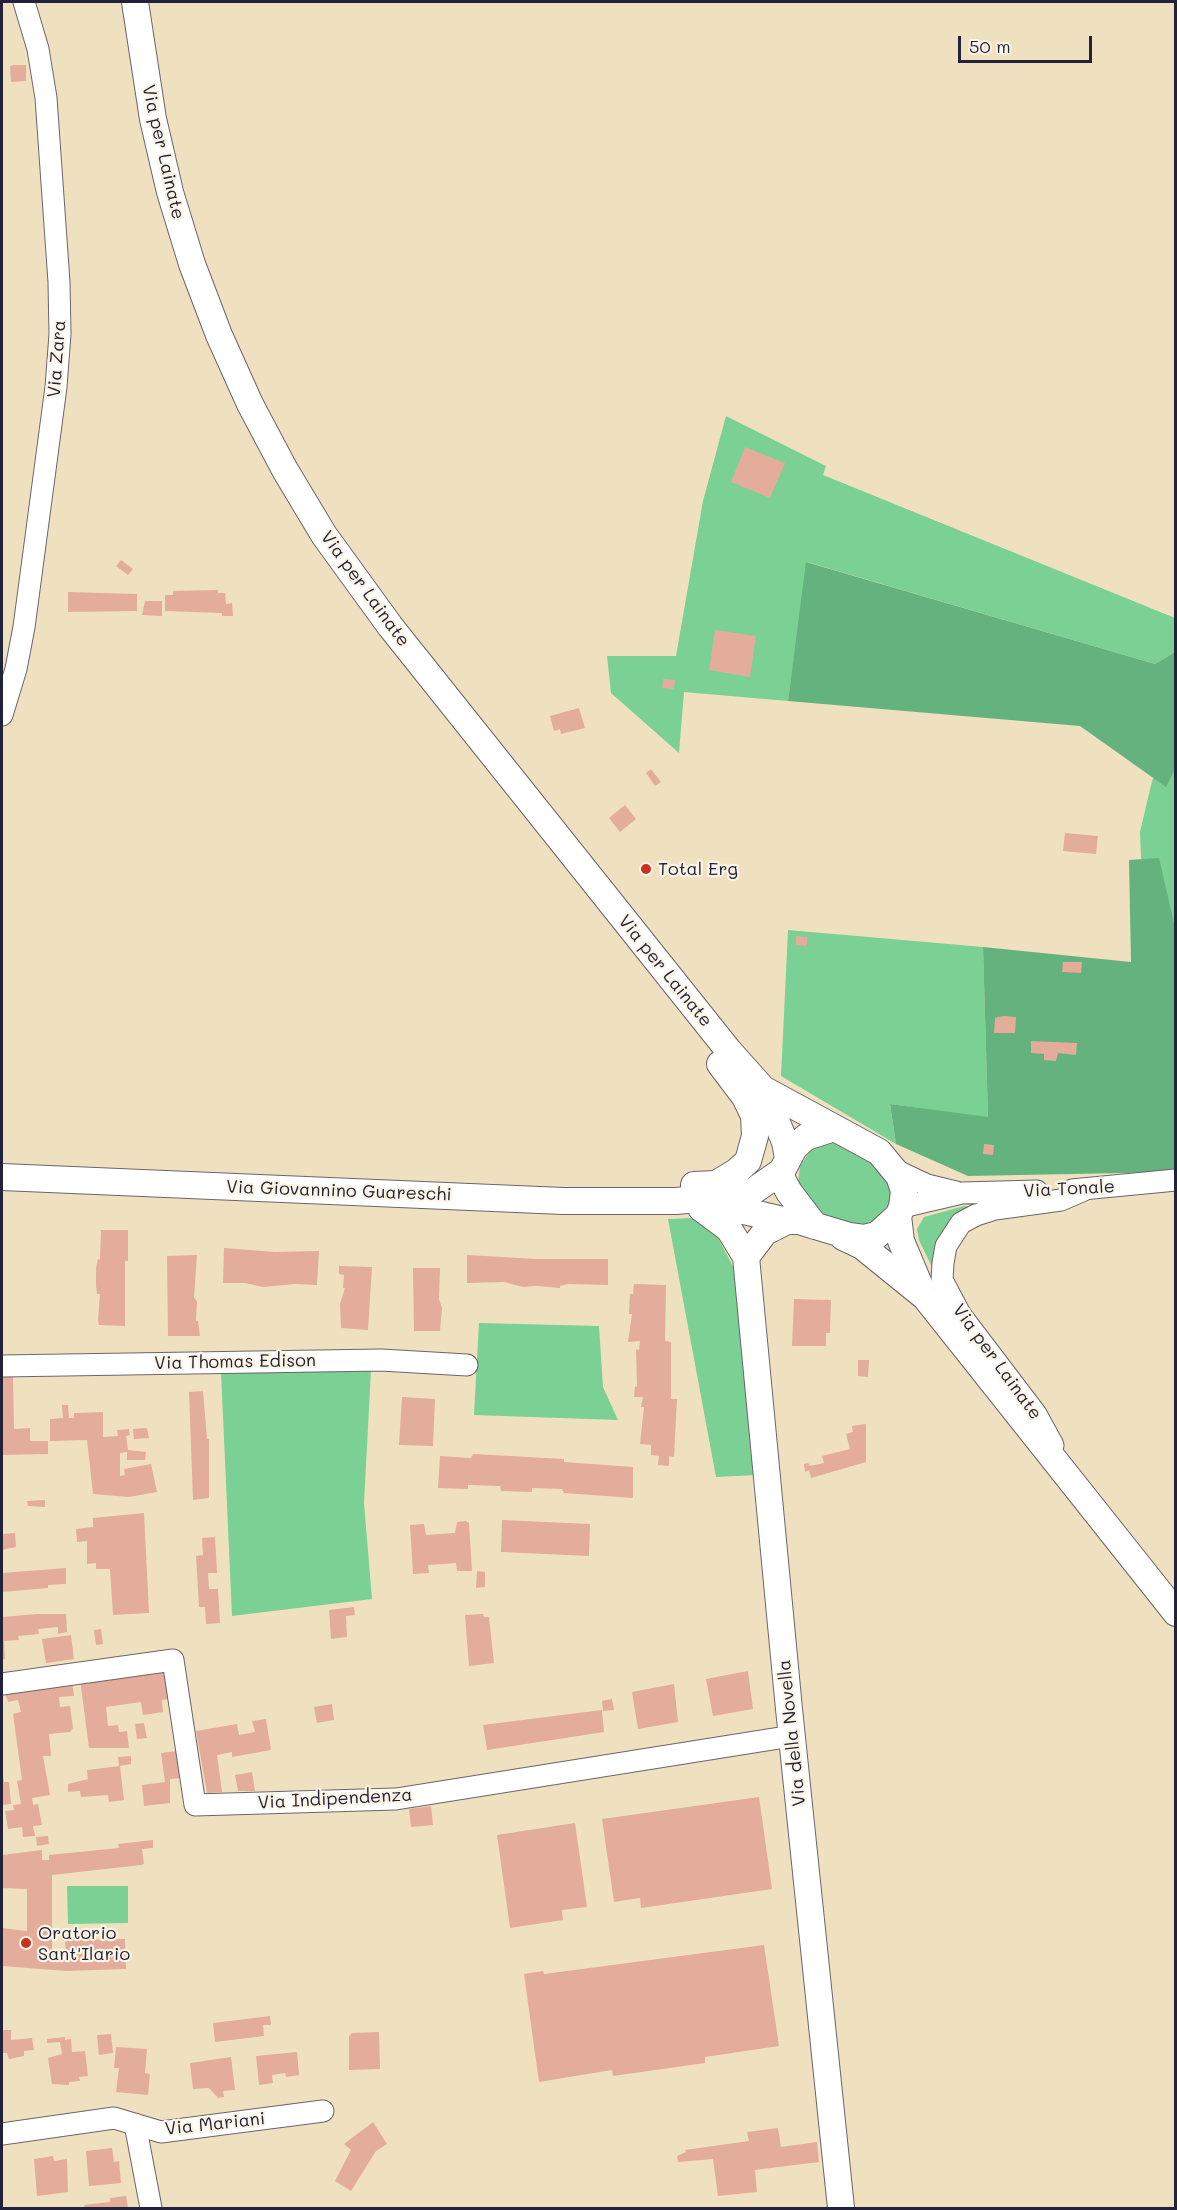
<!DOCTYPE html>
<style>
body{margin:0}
#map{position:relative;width:1177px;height:2210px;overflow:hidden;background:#efe1c0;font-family:Mali,sans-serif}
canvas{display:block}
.frame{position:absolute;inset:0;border:3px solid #22223b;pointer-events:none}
.scale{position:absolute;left:958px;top:36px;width:134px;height:27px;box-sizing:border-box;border:3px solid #22223b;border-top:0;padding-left:8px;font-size:18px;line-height:21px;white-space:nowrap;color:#22223b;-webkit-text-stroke:4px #fcf5e5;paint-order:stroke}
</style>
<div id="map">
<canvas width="1177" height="2210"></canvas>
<div class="frame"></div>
<div class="scale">50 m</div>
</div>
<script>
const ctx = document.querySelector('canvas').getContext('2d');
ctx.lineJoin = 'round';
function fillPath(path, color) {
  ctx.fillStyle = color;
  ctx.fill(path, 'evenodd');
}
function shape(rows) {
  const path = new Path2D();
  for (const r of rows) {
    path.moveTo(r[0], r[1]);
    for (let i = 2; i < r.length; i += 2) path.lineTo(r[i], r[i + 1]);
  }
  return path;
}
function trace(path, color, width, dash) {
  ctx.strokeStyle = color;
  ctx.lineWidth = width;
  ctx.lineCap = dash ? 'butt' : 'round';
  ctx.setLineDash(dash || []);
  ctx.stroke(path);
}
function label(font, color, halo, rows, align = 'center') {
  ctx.font = font + ' Mali,sans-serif';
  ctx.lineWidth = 4.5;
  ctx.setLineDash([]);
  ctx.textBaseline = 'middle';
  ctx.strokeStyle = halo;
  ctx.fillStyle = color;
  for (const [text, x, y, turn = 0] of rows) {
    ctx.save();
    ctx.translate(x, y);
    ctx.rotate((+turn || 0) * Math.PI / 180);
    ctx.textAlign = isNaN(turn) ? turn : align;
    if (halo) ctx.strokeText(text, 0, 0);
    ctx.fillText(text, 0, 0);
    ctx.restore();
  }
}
fillPath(shape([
 [726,416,826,466,823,475,1175,618,1175,652,1155,664,807,562,788,701,684,692,679,753,611,693,607,656,676,656,703,501],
 [1175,740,1175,1020,1141,857,1140,832,1152,781],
 [788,930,983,947,988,1118,890,1104,896,1144,781,1076],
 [835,1142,864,1151,893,1187,890,1202,878,1218,862,1226,847,1226,824,1214,814,1207,798,1183,800,1166,809,1153,820,1144],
 [964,1206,977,1206,934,1252,932,1267,919,1240,917,1229,924,1217],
 [694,1218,718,1238,736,1272,758,1475,716,1477,668,1219],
 [479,1323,599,1326,603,1387,618,1420,474,1415],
 [371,1370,364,1503,372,1599,232,1616,221,1372],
 [67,1886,128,1886,128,1923,68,1924]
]), '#7bd093');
fillPath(shape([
 [806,562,1155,664,1175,652,1175,769,1166,787,1080,726,788,701],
 [1159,858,1176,932,1175,1172,968,1176,896,1144,890,1104,988,1117,983,947,1131,962,1129,860]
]), '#64b27d');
fillPath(shape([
 [14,65,26,65,26,81,11,82,10,66],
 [745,447,785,463,770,498,731,482],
 [121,560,133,569,128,575,116,566],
 [218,590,218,593,225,593,226,604,232,603,233,616,222,616,222,613,165,611,165,595,173,595,173,591],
 [68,592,137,594,137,611,68,612],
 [145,601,162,601,162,616,142,615],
 [715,630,756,636,750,677,709,670],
 [663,679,675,680,674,689,662,688],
 [579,708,585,728,561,734,560,729,554,731,550,716],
 [651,769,661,782,655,786,646,773],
 [625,805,636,819,620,832,609,818],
 [1065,833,1098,836,1096,854,1063,851],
 [796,936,807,937,807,946,796,945],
 [1063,962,1082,962,1081,973,1062,972],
 [1003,1016,1016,1017,1015,1033,994,1033,995,1018],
 [1031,1041,1077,1043,1076,1055,1058,1053,1056,1061,1044,1060,1044,1054,1031,1053],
 [984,1144,994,1145,993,1155,983,1154],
 [101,1230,128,1230,128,1261,125,1261,125,1326,99,1325,98,1320,100,1294,97,1294,96,1286,96,1268,98,1259,100,1260],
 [224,1248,275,1252,319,1251,317,1285,295,1284,263,1287,245,1283,223,1283],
 [197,1255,194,1297,197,1302,196,1321,198,1321,200,1336,168,1336,167,1256],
 [467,1255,537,1259,608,1259,608,1285,568,1284,560,1286,560,1288,536,1286,523,1287,504,1282,467,1283],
 [339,1266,372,1267,368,1330,341,1328,340,1304,345,1288,343,1288,344,1275,339,1274],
 [413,1268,440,1268,439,1299,442,1308,440,1331,414,1331],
 [634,1284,666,1285,665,1341,671,1342,671,1399,677,1399,674,1457,669,1456,669,1466,658,1465,659,1456,651,1455,651,1445,640,1444,644,1407,641,1407,643,1397,634,1397,635,1386,637,1387,636,1349,639,1350,640,1341,628,1342,632,1314,629,1314,630,1294,633,1294],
 [794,1299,831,1300,830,1333,826,1333,826,1346,792,1346],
 [858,1360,869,1360,868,1377,858,1376],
 [13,1375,14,1429,30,1428,30,1441,48,1441,48,1454,2,1455,2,1376],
 [203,1391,207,1439,209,1439,209,1498,193,1500,189,1392],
 [402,1397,435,1399,433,1446,399,1445],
 [62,1405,68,1405,69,1418,74,1418,74,1413,103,1412,103,1437,118,1436,117,1430,129,1429,130,1435,126,1436,128,1450,146,1452,145,1460,127,1460,127,1452,120,1453,120,1476,125,1475,124,1469,151,1464,157,1492,129,1497,93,1494,87,1440,50,1441,50,1419,63,1418],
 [866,1424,866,1462,811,1478,809,1470,805,1472,804,1464,808,1463,810,1466,824,1463,822,1456,850,1449,846,1434,853,1432,852,1426],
 [147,1428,149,1438,134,1439,133,1429],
 [473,1454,564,1459,564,1462,633,1467,633,1498,564,1493,562,1489,532,1488,532,1492,501,1491,500,1486,468,1485,468,1489,438,1488,440,1456,471,1458],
 [45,1500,45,1507,28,1506,27,1501],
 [144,1513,149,1613,113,1615,110,1569,96,1569,96,1563,87,1564,87,1541,77,1542,76,1529,93,1527,93,1518],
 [502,1520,590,1524,589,1556,501,1552],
 [466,1521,469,1523,472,1571,457,1571,456,1563,444,1564,428,1565,429,1573,413,1574,410,1525,424,1524,426,1535,455,1533,457,1522],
 [15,1533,16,1547,2,1550,2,1534],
 [215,1537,217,1573,208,1573,209,1589,218,1589,220,1623,206,1624,205,1607,199,1607,196,1556,203,1555,202,1538],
 [66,1568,66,1584,48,1585,48,1588,2,1592,2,1573],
 [477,1571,485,1572,485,1587,476,1588],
 [354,1607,355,1615,346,1616,347,1637,331,1639,329,1610],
 [37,1614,66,1614,67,1632,58,1634,58,1627,38,1629,39,1634,18,1636,19,1640,4,1641,5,1659,2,1659,2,1617],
 [483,1614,484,1617,489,1617,494,1663,469,1666,465,1615],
 [101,1629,103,1644,96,1645,94,1630],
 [71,1635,74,1659,46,1663,42,1639],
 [166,1670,170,1699,162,1700,163,1712,143,1715,141,1702,106,1707,108,1726,118,1725,119,1732,127,1731,129,1748,89,1748,80,1679],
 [748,1671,753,1709,713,1716,706,1679],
 [72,1681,74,1696,59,1697,60,1707,70,1706,73,1728,70,1732,49,1734,51,1756,43,1756,50,1795,32,1798,33,1805,38,1804,42,1825,33,1826,35,1836,23,1837,22,1827,8,1829,5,1811,14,1810,13,1805,21,1804,17,1781,22,1780,13,1714,21,1712,18,1700,8,1702,5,1692],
 [674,1684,678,1722,638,1729,632,1692],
 [612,1699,614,1710,603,1711,602,1701],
 [332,1704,334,1720,317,1723,314,1707],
 [602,1710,604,1732,487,1750,483,1725],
 [266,1719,271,1750,232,1757,232,1752,217,1755,222,1792,207,1793,196,1731,237,1724,239,1735,255,1732,252,1721],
 [144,1723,147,1738,137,1739,135,1724],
 [178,1751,182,1778,170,1779,170,1803,144,1806,142,1785,165,1782,161,1753],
 [131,1756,131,1764,119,1766,118,1757],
 [120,1766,124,1800,109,1802,108,1795,81,1797,80,1791,68,1792,68,1784,88,1779,87,1770],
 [2,1770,4,1782,9,1782,11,1804,2,1805],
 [252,1772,255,1791,238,1791,235,1775],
 [759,1797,772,1889,641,1908,640,1898,614,1902,602,1819],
 [431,1806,433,1825,411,1827,409,1809],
 [575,1823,587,1907,562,1910,563,1920,510,1928,497,1835],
 [48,1836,49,1844,37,1846,36,1837],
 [153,1840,153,1848,142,1849,144,1864,141,1865,52,1875,52,1958,66,1957,65,1940,125,1939,126,1969,66,1971,2,1966,2,1928,27,1931,27,1889,2,1888,2,1855,42,1850,42,1860,49,1860,49,1855,119,1848,118,1844],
 [764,1945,779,2046,705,2057,705,2063,613,2076,612,2070,539,2082,524,1974,543,1971,544,1974],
 [270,2016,271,2025,263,2025,264,2036,215,2042,213,2023],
 [2,2030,11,2030,11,2040,32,2038,34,2050,24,2051,24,2056,9,2059,7,2053,2,2053],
 [379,2032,380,2069,349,2070,349,2036,352,2033],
 [111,2034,113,2053,99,2055,97,2035],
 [65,2037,65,2040,71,2039,72,2052,85,2051,88,2076,79,2077,80,2081,69,2082,69,2085,52,2084,48,2058,62,2054,60,2042,47,2043,47,2039],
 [116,2047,147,2049,145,2073,150,2074,148,2095,116,2092,119,2068,114,2068],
 [297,2052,299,2075,286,2077,285,2073,272,2075,273,2083,259,2085,256,2056],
 [231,2057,235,2090,223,2091,224,2097,218,2098,209,2088,193,2089,190,2063],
 [373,2122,387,2144,376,2151,351,2191,335,2181,351,2150,344,2144],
 [778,2128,781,2147,817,2142,819,2162,755,2170,757,2192,718,2196,713,2159,678,2162,677,2156,686,2152,685,2150,749,2141,747,2132],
 [112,2148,114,2162,119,2161,121,2183,89,2186,86,2151],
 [53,2156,54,2161,67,2159,68,2192,37,2196,34,2159],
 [126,2196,128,2208,85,2208,84,2205,110,2202,110,2198]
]), '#e4ac9b');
const minor = shape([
 [2,715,16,669,24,627,56,387,60,334,59,282,46,98,38,49,24,2],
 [895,1170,927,1185,956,1192],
 [1072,1190,1176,1180],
 [902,1207,962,1193,1037,1191],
 [2,1366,381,1360,467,1365],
 [1053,1445,1036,1414,960,1314,942,1280,943,1263,946,1246,961,1223,976,1215,995,1209,1061,1200,1084,1190],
 [2,1684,173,1660,195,1805,396,1799,792,1736],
 [135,2124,151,2208],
 [2,2134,114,2118,161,2132,323,2111]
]);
const tertiary = shape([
 [135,2,153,119,170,192,192,264,219,335,250,404,285,470,324,535,390,626,729,1051,763,1089,879,1152,899,1176,904,1191,902,1207,898,1216,877,1235,864,1238,849,1236,799,1221,787,1221,765,1232,746,1257],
 [763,1089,785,1142,788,1158],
 [2,1177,563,1201,676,1201,749,1194,782,1171],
 [694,1185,716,1184,736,1172,748,1161,755,1136,754,1116,745,1097,720,1064],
 [701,1208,729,1229,746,1257],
 [714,1209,744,1211,787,1221],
 [898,1216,901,1241,922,1291],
 [815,1226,789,1192,782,1179,782,1171,794,1148,806,1137,834,1128],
 [843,1237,862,1246,925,1297,1176,1613],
 [746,1257,789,1709,841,2208]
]);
trace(minor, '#6a656a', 23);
trace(tertiary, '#6a656a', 28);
trace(minor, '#fff', 21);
trace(tertiary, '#fff', 26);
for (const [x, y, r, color] of [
 [646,869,6,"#c8321e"],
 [26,1943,6,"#c8321e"]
]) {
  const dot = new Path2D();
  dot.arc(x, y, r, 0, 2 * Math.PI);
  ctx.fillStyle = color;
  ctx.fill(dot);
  trace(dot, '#fcf5e5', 2);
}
label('18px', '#22223b', '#fcf5e5', [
 ["Via per Lainate",163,152,77],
 ["Via Zara",57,359,-86],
 ["Via per Lainate",365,589,54],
 ["Via per Lainate",665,971,51],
 ["Via Tonale",1069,1189,-3],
 ["Via Giovannino Guareschi",339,1191,2],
 ["Via Thomas Edison",235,1362,-1],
 ["Via per Lainate",997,1362,54],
 ["Via della Novella",792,1733,-96],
 ["Via Indipendenza",335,1799,-3],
 ["Via Mariani",215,2124,-6]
]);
label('18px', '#22223b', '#fcf5e5', [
 ["Total Erg",658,869],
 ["Oratorio",38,1933],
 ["Sant'Ilario",38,1954]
], 'left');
</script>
